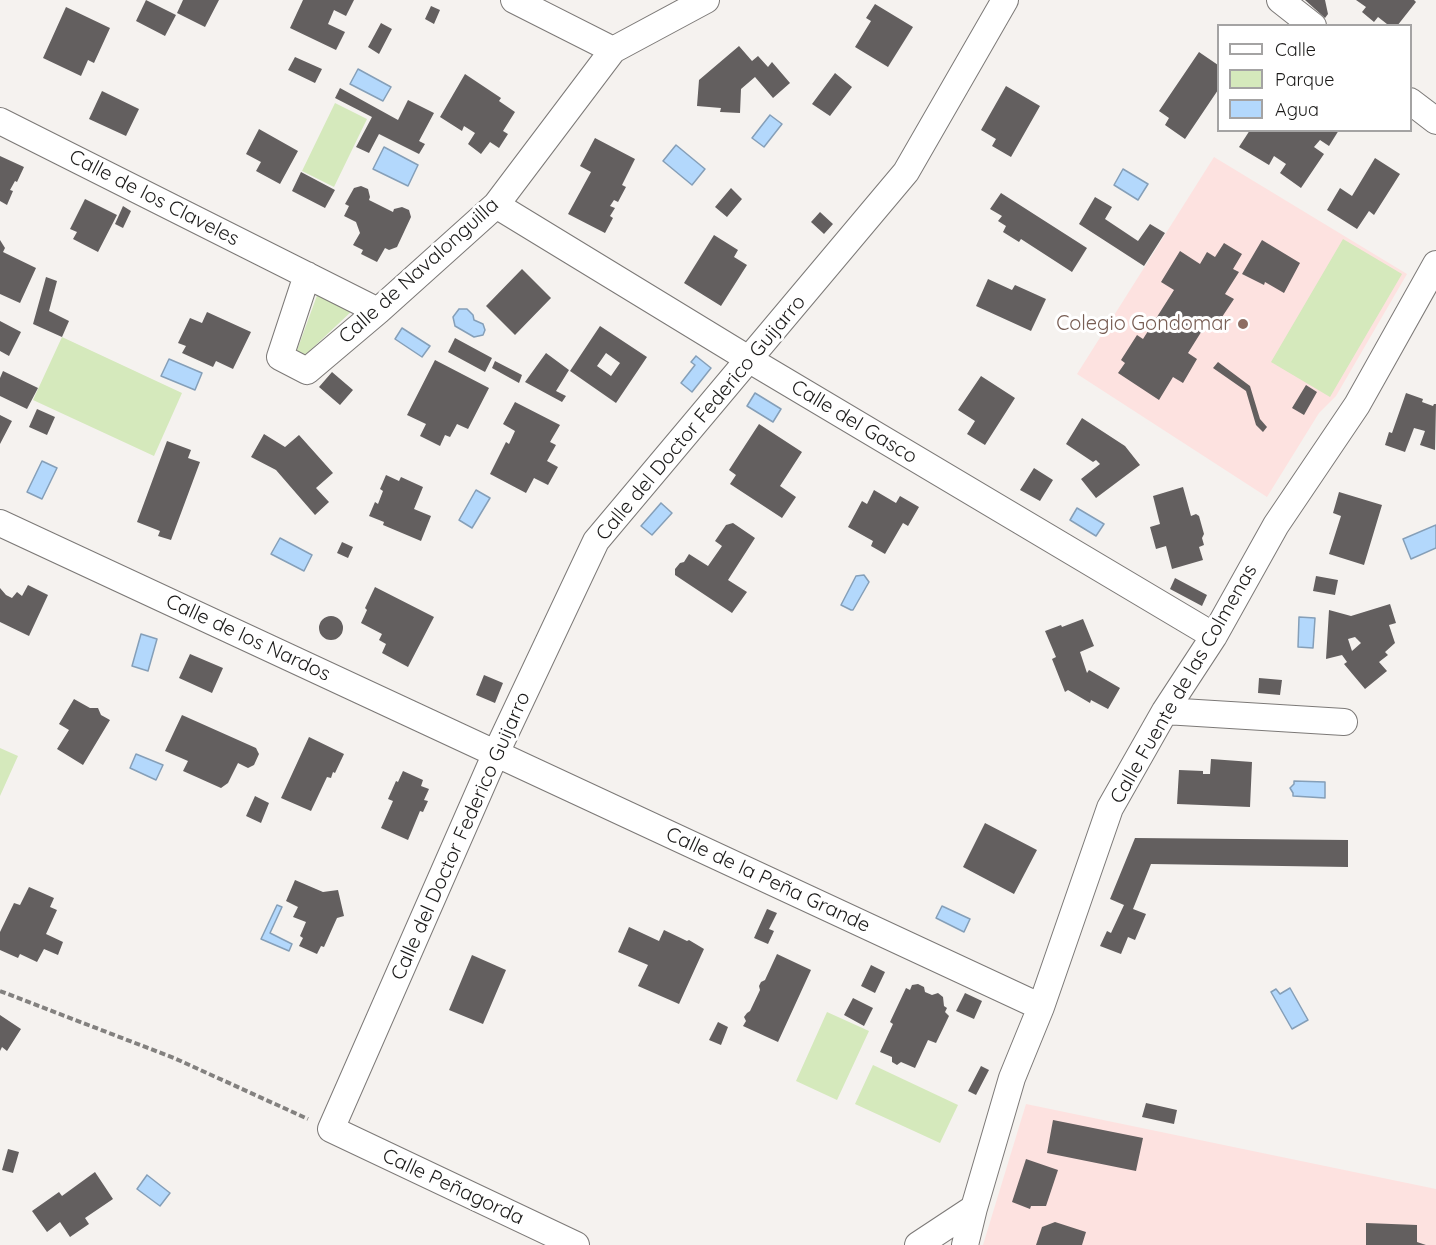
<!DOCTYPE html>
<meta charset="utf-8">
<style>
body{margin:0}
#map{position:relative;width:1436px;height:1245px;overflow:hidden;background:#f5f2ef;font-family:Quicksand,sans-serif}
canvas{display:block}
.legend{position:absolute;left:1217px;top:24px;width:195px;height:108px;box-sizing:border-box;background:#fff;border:2px solid #a4a3a3;margin:0;padding:8px 10px;list-style:none;font-size:18px;color:#1b1a19}
.legend li{display:flex;align-items:center;gap:12px;height:30px}
.legend b{width:30px;border:2px solid #a4a3a3}
</style>
<div id="map">
<canvas width="1436" height="1245"></canvas>
<ul class="legend">
<li><b style="height:8px;background:#fff"></b>Calle</li>
<li><b style="height:16px;background:#d5e9bc"></b>Parque</li>
<li><b style="height:16px;background:#b3d8fc"></b>Agua</li>
</ul>
</div>
<script>
const ctx = document.querySelector('canvas').getContext('2d');
ctx.lineJoin = 'round';
function fillPath(path, color) {
  ctx.fillStyle = color;
  ctx.fill(path, 'evenodd');
}
function shape(rows) {
  const path = new Path2D();
  for (const r of rows) {
    if (r.length === 3) {
      path.moveTo(r[0] + r[2], r[1]);
      path.arc(r[0], r[1], r[2], 0, 2 * Math.PI);
      continue;
    }
    path.moveTo(r[0], r[1]);
    for (let i = 2; i < r.length; i += 2) path.lineTo(r[i], r[i + 1]);
  }
  return path;
}
function trace(path, color, width, dash) {
  ctx.strokeStyle = color;
  ctx.lineWidth = width;
  ctx.lineCap = dash ? 'butt' : 'round';
  ctx.setLineDash(dash || []);
  ctx.stroke(path);
}
function label(font, color, halo, rows, align = 'center') {
  ctx.font = font + ' Quicksand,sans-serif';
  ctx.lineWidth = 6;
  ctx.setLineDash([]);
  ctx.textBaseline = 'middle';
  ctx.strokeStyle = halo;
  ctx.fillStyle = color;
  for (const [text, x, y, turn = 0] of rows) {
    ctx.save();
    ctx.translate(x, y);
    ctx.rotate((+turn || 0) * Math.PI / 180);
    ctx.textAlign = isNaN(turn) ? turn : align;
    if (halo) ctx.strokeText(text, 0, 0);
    ctx.fillText(text, 0, 0);
    ctx.restore();
  }
}
fillPath(shape([
 [1214,157,1407,274,1336,396,1319,413,1267,497,1077,374],
 [1026,1104,1436,1189,1436,1245,983,1245]
]), '#fde2e0');
fillPath(shape([
 [335,103,367,119,334,187,302,171],
 [1343,239,1402,274,1330,397,1271,362],
 [319,290,354,309,302,358,296,353],
 [62,337,182,393,154,456,33,400],
 [0,748,18,756,0,796],
 [827,1012,869,1031,837,1100,796,1081],
 [873,1065,958,1105,940,1143,855,1104]
]), '#d5e9bc');
const water = shape([
 [358,69,391,87,383,101,350,84,358,69],
 [770,115,782,124,764,147,752,138,770,115],
 [676,145,705,169,692,185,663,161,676,145],
 [384,147,418,165,408,186,373,169,384,147],
 [1123,169,1148,184,1138,200,1114,185,1123,169],
 [459,309,467,309,473,315,474,320,483,324,485,330,483,335,474,337,455,326,453,317,459,309],
 [402,328,430,346,422,357,395,339,402,328],
 [696,356,711,368,692,392,681,383,695,365,691,362,696,356],
 [169,359,202,373,195,390,161,376,169,359],
 [755,393,781,409,773,422,747,406,755,393],
 [42,461,57,468,42,499,27,492,42,461],
 [476,490,490,498,472,528,459,520,476,490],
 [661,503,672,513,652,535,641,526,661,503],
 [1077,508,1104,524,1096,536,1070,520,1077,508],
 [1436,525,1436,548,1411,559,1403,539,1436,525],
 [280,538,312,555,304,571,271,554,280,538],
 [864,575,869,582,853,610,851,610,841,605,856,576,864,575],
 [1299,617,1315,618,1313,648,1298,647,1299,617],
 [141,634,157,639,148,671,132,666,141,634],
 [136,754,163,765,156,780,130,768,136,754],
 [1294,781,1325,782,1325,798,1293,796,1293,793,1290,788,1294,784,1294,781],
 [277,905,282,907,270,933,292,944,289,951,261,939,277,905],
 [942,906,970,919,964,932,936,918,942,906],
 [1290,988,1308,1020,1292,1029,1271,992,1276,989,1280,994,1290,988],
 [147,1175,170,1193,160,1206,137,1189,147,1175]
]);
fillPath(water, '#b3d8fc');
trace(water, '#859fb8', 1.5);
fillPath(shape([
 [146,0,176,15,165,36,136,21],
 [183,0,219,0,205,27,177,13],
 [303,0,354,0,346,16,334,10,328,24,345,32,336,50,290,28],
 [1305,0,1325,0,1328,14,1325,18],
 [1356,0,1414,0,1416,2,1397,26,1386,26,1387,24,1378,17,1374,22,1362,12,1366,7],
 [875,4,913,27,888,67,855,47,871,21,866,18],
 [431,6,440,10,434,24,425,19],
 [66,7,110,28,94,63,88,60,81,76,43,58],
 [381,23,392,29,379,54,368,47],
 [739,46,752,61,758,56,768,67,772,62,790,83,773,98,755,77,741,89,740,113,720,112,721,108,697,106,699,80],
 [1199,52,1218,65,1218,90,1185,139,1165,125,1169,118,1159,111],
 [295,57,322,69,315,83,288,70],
 [835,73,852,87,830,116,812,104],
 [465,74,501,98,499,101,515,112,503,131,508,134,499,148,490,142,481,154,468,144,475,133,464,126,462,131,440,117],
 [1006,86,1040,106,1011,157,992,146,996,139,981,130],
 [340,88,398,120,408,100,434,113,419,141,425,144,419,154,379,134,369,153,356,147,372,117,335,98],
 [102,91,139,109,126,136,89,119],
 [259,129,298,151,280,184,256,171,261,162,246,154],
 [1250,130,1339,130,1329,146,1320,140,1314,147,1324,154,1301,188,1280,173,1286,164,1274,156,1269,165,1239,147],
 [595,138,635,159,622,185,626,187,618,202,614,200,610,206,615,208,610,216,613,218,605,233,568,214,591,172,580,166],
 [0,156,24,167,17,182,15,181,10,190,13,191,7,205,0,201],
 [1375,158,1400,174,1374,215,1369,211,1357,229,1327,210,1340,188,1352,196],
 [301,172,335,190,325,208,292,191],
 [361,186,368,189,370,197,369,200,393,212,394,209,402,207,409,210,411,217,397,247,389,250,385,248,377,262,361,254,363,250,353,245,360,233,356,222,344,216,349,206,345,204,354,188],
 [731,188,742,199,727,217,715,207],
 [1001,193,1087,248,1072,272,1021,239,1019,242,1003,232,1006,226,998,221,1002,216,990,209],
 [1095,197,1112,207,1105,219,1138,241,1150,224,1165,233,1144,266,1079,224],
 [85,199,117,215,98,252,73,239,77,232,70,229],
 [123,206,131,211,123,228,115,224],
 [820,212,833,224,824,234,811,222],
 [714,235,738,250,734,257,747,265,721,306,684,283],
 [0,240,5,248,3,252,36,268,20,303,0,294],
 [1262,240,1300,263,1284,293,1265,282,1264,285,1242,274],
 [1224,243,1242,254,1233,269,1239,272,1225,294,1234,299,1218,323,1210,318,1188,353,1197,359,1183,383,1173,377,1159,400,1118,373,1125,363,1121,360,1137,335,1143,339,1174,290,1161,282,1180,251,1200,264,1207,252,1215,257],
 [522,269,551,298,515,335,486,306],
 [46,277,57,281,49,311,69,321,62,337,33,324],
 [988,279,1012,290,1015,285,1046,299,1031,331,976,306],
 [207,312,251,332,233,369,216,361,213,367,182,353,186,346,178,343,190,318,202,323],
 [0,321,21,332,9,356,0,351],
 [600,326,647,357,616,403,570,371],
 [606,353,620,363,611,376,597,366],
 [455,338,492,358,485,372,448,352],
 [546,353,569,370,556,391,566,396,562,402,525,382],
 [435,360,489,388,468,429,457,424,450,437,445,435,440,446,420,436,426,424,407,415],
 [495,361,522,375,519,383,492,368],
 [1218,362,1250,386,1260,419,1267,427,1263,432,1256,425,1246,391,1213,368],
 [3,371,38,388,27,409,0,396,0,378],
 [332,372,353,390,340,405,319,387],
 [981,376,1015,398,985,445,967,434,975,421,958,410],
 [1306,385,1317,392,1304,415,1292,408],
 [1406,393,1423,399,1422,402,1433,406,1434,404,1436,404,1435,450,1420,445,1425,431,1414,428,1405,452,1385,445,1389,432,1392,433],
 [515,402,560,425,550,442,556,445,547,461,558,467,548,485,534,478,526,493,490,474,506,442,509,444,515,431,503,424],
 [37,409,55,417,47,435,29,427],
 [0,415,12,421,0,444],
 [1082,418,1125,446,1140,465,1096,498,1081,479,1100,464,1096,460,1093,462,1066,444],
 [759,424,802,452,780,486,796,497,782,518,730,484,736,475,729,470],
 [264,434,285,447,299,435,333,473,316,488,329,502,315,515,276,470,251,457],
 [167,441,191,450,188,458,200,462,171,540,158,536,160,531,137,522],
 [1034,468,1053,480,1040,501,1020,490],
 [386,475,399,481,401,477,423,487,414,509,431,516,421,541,383,525,384,522,369,516,375,502,378,504,383,491,380,489],
 [1183,487,1191,516,1196,514,1199,516,1204,534,1202,538,1204,545,1199,547,1203,560,1172,569,1166,546,1156,549,1150,527,1160,524,1153,496],
 [874,490,896,503,900,496,919,507,908,526,903,523,885,554,871,546,873,541,848,527,862,501,867,504],
 [1339,492,1382,505,1364,565,1329,554,1341,516,1333,513],
 [733,523,755,538,728,580,747,592,732,613,675,575,675,569,680,563,684,562,689,554,708,566,722,546,715,541,726,525],
 [342,542,353,547,348,558,337,553],
 [1316,576,1338,580,1335,595,1313,591],
 [1175,578,1207,595,1202,606,1170,589],
 [28,585,48,595,29,636,0,622,0,588,6,595,12,598,17,592,22,596],
 [375,587,434,617,408,667,382,653,386,644,379,640,382,634,361,623,367,610,365,608],
 [1390,604,1396,623,1389,625,1395,643,1385,652,1388,655,1379,662,1387,671,1365,689,1344,664,1347,662,1342,655,1326,659,1329,610,1351,616],
 [1355,637,1361,643,1352,651,1348,639],
 [331,628,12],
 [1083,619,1094,646,1080,652,1087,673,1089,670,1120,688,1108,709,1091,700,1090,703,1068,690,1065,692,1052,659,1056,657,1045,631,1061,625,1062,627],
 [190,654,223,668,212,693,179,678],
 [484,675,503,683,495,703,476,695],
 [1259,678,1282,680,1280,695,1258,693],
 [74,699,90,708,98,708,101,715,110,720,83,765,57,749,69,730,59,724],
 [182,715,256,748,259,754,254,765,248,768,238,763,228,783,221,788,183,771,188,761,165,751],
 [309,737,344,754,335,773,333,772,331,778,327,777,311,811,281,798],
 [1211,759,1252,762,1250,807,1177,804,1179,770,1203,771,1203,774,1210,774],
 [403,771,423,780,421,786,429,789,424,800,428,801,423,812,420,811,408,840,381,828,393,801,388,799,396,781,398,782],
 [255,796,269,803,261,823,246,816],
 [985,823,1037,850,1014,894,963,867],
 [1135,838,1348,840,1348,867,1151,864,1133,909,1146,914,1135,940,1128,937,1121,954,1100,946,1107,931,1111,933,1124,905,1110,899],
 [295,880,323,892,338,890,344,916,337,918,324,947,321,946,317,954,299,946,303,938,300,936,306,922,293,917,298,907,286,901],
 [29,887,54,898,50,907,57,910,46,934,63,942,58,955,44,949,37,962,20,954,18,958,0,950,0,932,14,903,20,905],
 [767,909,777,913,769,929,774,931,768,944,754,938],
 [629,927,659,941,664,930,687,941,689,940,704,949,679,1004,638,986,648,965,618,952],
 [777,954,811,970,778,1042,743,1026,746,1021,744,1017,747,1013,750,1011,760,990,759,986,761,982,765,980],
 [472,955,506,970,483,1024,449,1010],
 [871,965,885,972,875,993,861,986],
 [918,984,924,987,925,992,932,995,938,993,943,997,944,1006,947,1008,945,1012,949,1016,936,1043,928,1040,915,1068,901,1062,897,1065,892,1062,892,1057,880,1052,893,1024,890,1022,906,988,910,990,912,985],
 [965,993,982,1001,974,1019,956,1011],
 [853,998,873,1008,864,1026,844,1015],
 [0,1015,21,1029,7,1051,2,1047,0,1051],
 [718,1022,728,1027,721,1045,709,1040],
 [981,1066,989,1070,976,1095,968,1091],
 [1146,1103,1177,1110,1174,1124,1142,1117],
 [1053,1120,1143,1138,1136,1171,1047,1153],
 [8,1149,19,1152,13,1173,2,1170],
 [1026,1159,1058,1170,1046,1206,1031,1206,1030,1209,1012,1202],
 [95,1172,113,1199,85,1218,89,1224,70,1237,60,1222,47,1232,32,1211,59,1192,62,1196],
 [1055,1222,1086,1232,1082,1245,1036,1245,1042,1227],
 [1366,1223,1417,1225,1417,1242,1426,1245,1366,1245]
]), '#635f5f');
const minor = shape([
 [514,0,613,50],
 [1280,0,1313,26],
 [1410,101,1436,121],
 [0,121,378,311],
 [496,205,760,366,1214,636],
 [307,275,280,357,307,371,378,311,496,205,613,50,706,0],
 [0,523,1041,1007],
 [1165,711,1344,722],
 [576,1245,331,1129,496,753,596,541,906,172,1005,0],
 [918,1245,974,1208],
 [965,1245,974,1208,1012,1078,1041,1007,1110,808,1165,711,1214,636,1276,525,1357,405,1436,264]
]);
trace(minor, '#7c7977', 28);
trace(shape([
 [0,991,174,1058,308,1119]
]), '#83817f', 4, [6, 3]);
trace(minor, '#fff', 26);
for (const [x, y, r, color] of [
 [1243,324,6,"#8d6e63"]
]) {
  const dot = new Path2D();
  dot.arc(x, y, r, 0, 2 * Math.PI);
  ctx.fillStyle = color;
  ctx.fill(dot);
  trace(dot, '#fff', 2);
}
label('20px', '#1b1a19', '#fff', [
 ["Calle de los Claveles",154,198,27],
 ["Calle de Navalonguilla",419,271,-42],
 ["Calle del Doctor Federico Guijarro",701,418,-50],
 ["Calle del Gasco",854,422,31],
 ["Calle de los Nardos",248,638,25],
 ["Calle Fuente de las Colmenas",1184,684,-60],
 ["Calle del Doctor Federico Guijarro",461,836,-66],
 ["Calle de la Peña Grande",768,880,25],
 ["Calle Peñagorda",453,1187,25]
]);
label('20px', '#785e54', '#fff', [
 ["Colegio Gondomar",1231,324]
], 'right');
</script>
